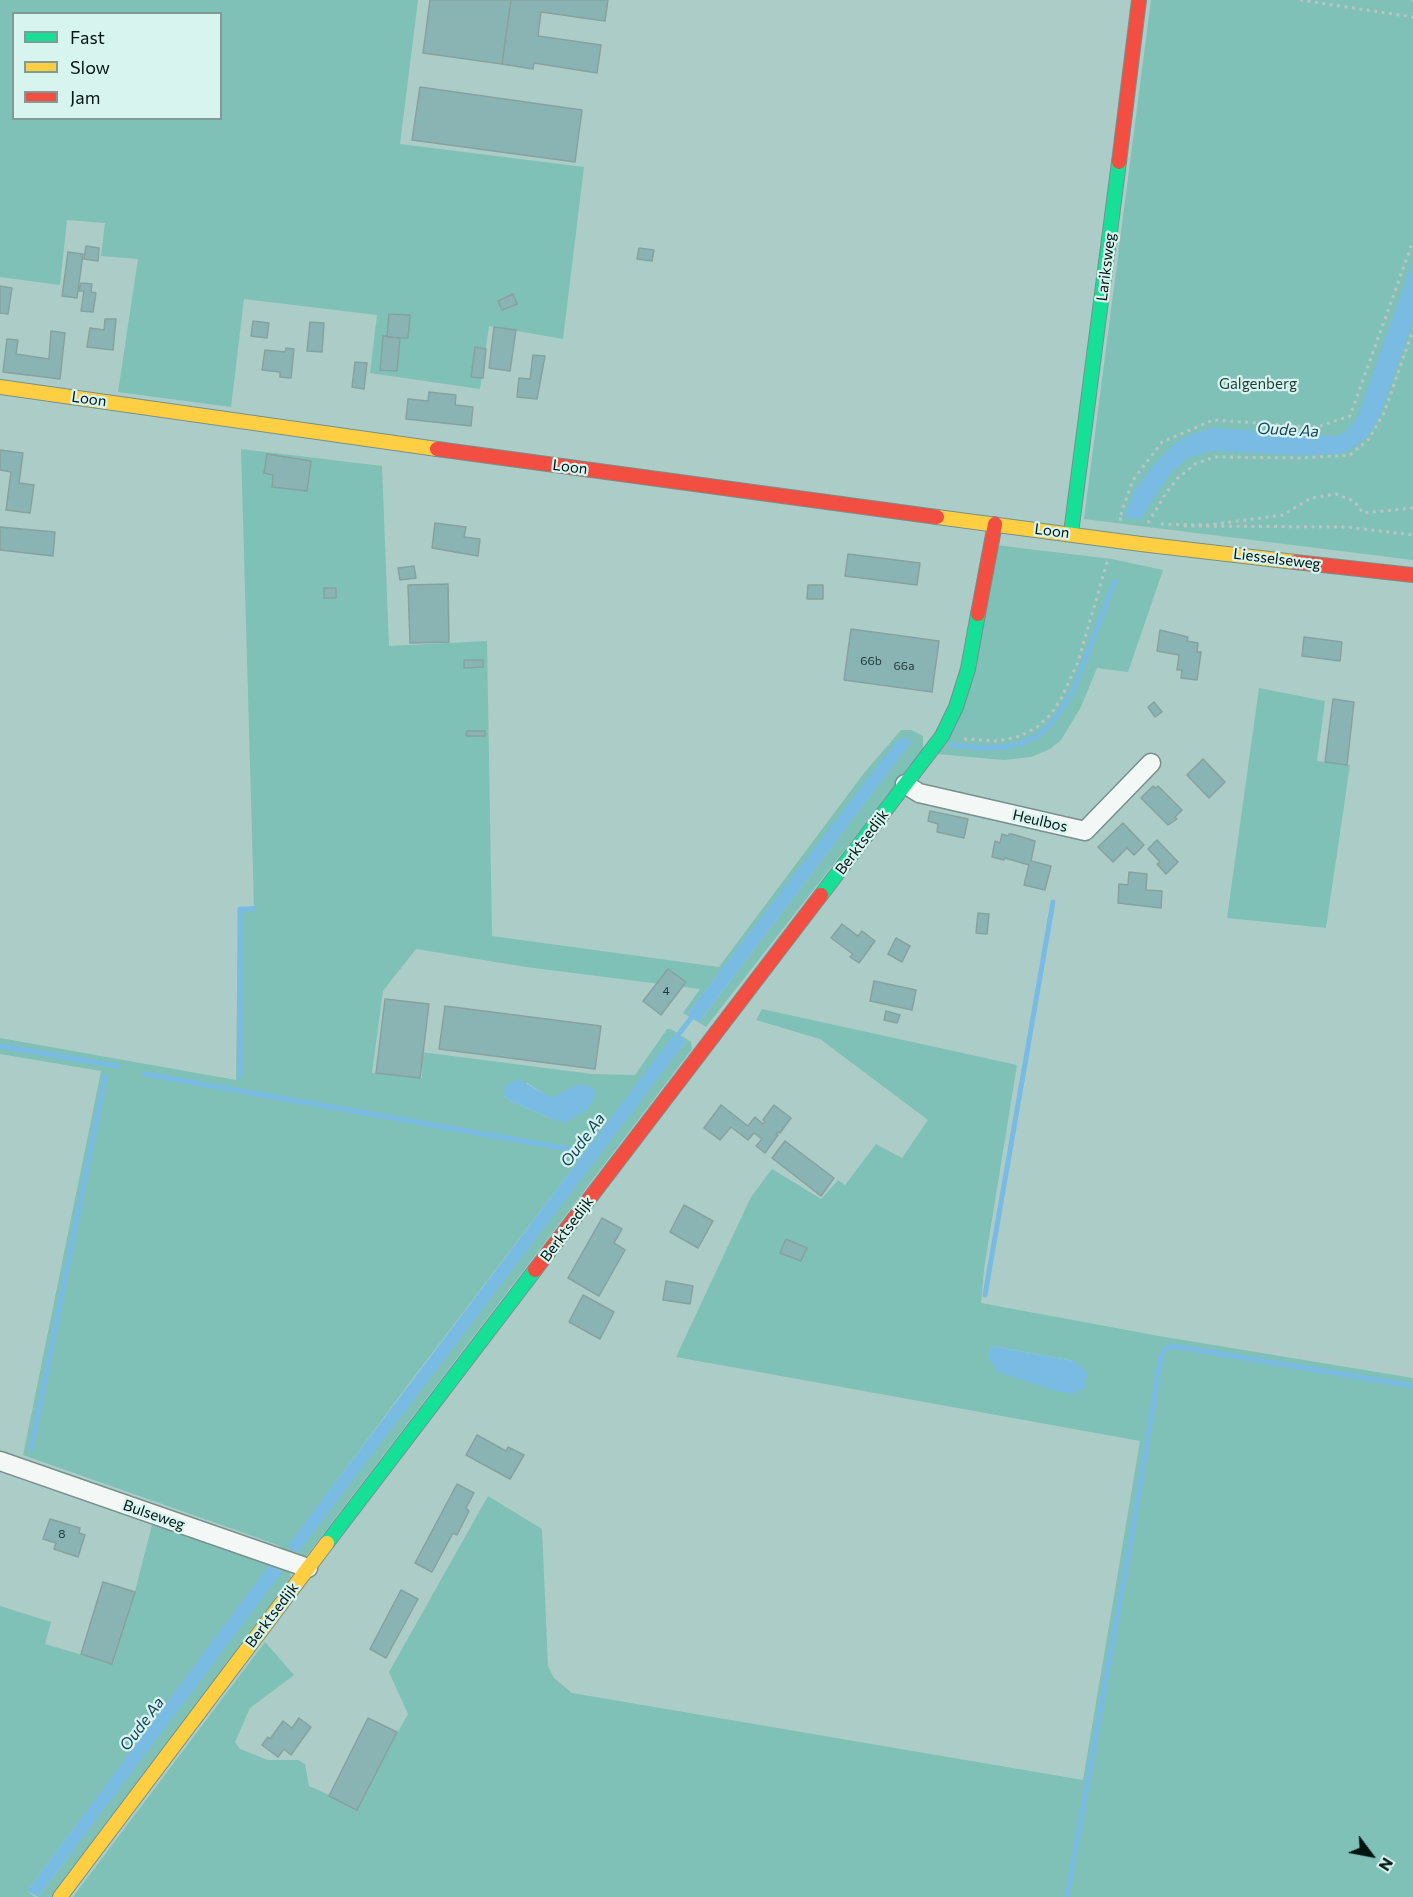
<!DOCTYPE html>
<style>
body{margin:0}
#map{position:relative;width:1413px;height:1897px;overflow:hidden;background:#accdc7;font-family:Commissioner,sans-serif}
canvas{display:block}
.legend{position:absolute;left:12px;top:12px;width:210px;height:108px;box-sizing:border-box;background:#d7f4ef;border:2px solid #819a96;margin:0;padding:8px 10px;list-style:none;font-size:18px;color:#001411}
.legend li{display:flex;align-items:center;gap:12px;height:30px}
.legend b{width:30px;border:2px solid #819a96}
.north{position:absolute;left:1341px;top:1825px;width:60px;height:60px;-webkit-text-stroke:4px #d7f4ef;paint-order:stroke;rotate:122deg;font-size:16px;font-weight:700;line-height:24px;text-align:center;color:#001411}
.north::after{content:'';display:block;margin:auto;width:21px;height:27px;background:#001411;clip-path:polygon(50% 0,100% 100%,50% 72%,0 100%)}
</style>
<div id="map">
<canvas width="1413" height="1897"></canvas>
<ul class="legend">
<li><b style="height:8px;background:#16e098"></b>Fast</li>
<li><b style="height:8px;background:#ffcf43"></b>Slow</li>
<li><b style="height:8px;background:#f24e42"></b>Jam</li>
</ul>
<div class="north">N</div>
</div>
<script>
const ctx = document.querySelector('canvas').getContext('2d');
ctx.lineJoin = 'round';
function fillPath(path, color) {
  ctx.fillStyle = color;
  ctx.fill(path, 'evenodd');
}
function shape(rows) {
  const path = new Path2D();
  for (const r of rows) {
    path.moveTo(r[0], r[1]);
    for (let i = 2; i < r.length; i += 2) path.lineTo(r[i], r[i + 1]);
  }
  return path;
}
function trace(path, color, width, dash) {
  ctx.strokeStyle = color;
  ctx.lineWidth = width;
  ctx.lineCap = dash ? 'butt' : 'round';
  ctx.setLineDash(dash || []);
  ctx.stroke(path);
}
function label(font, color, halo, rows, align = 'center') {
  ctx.font = font + ' Commissioner,sans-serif';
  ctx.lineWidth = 4.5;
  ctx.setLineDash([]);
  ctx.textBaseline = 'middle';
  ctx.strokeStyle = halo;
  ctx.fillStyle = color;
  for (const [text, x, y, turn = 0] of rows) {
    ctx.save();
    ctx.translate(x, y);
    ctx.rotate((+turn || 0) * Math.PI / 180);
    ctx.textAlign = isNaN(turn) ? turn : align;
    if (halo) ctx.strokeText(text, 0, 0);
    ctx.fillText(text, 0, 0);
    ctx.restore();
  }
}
fillPath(shape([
 [0,0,418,0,400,144,584,167,563,339,489,326,480,389,370,373,377,315,244,299,231,407,118,392,138,259,101,256,105,223,67,220,60,285,0,277],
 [14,14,220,14,220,118,14,118],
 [1151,0,1413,0,1413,560,1084,519],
 [241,449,382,466,389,646,487,641,492,936,719,967,864,773,901,730,912,730,923,736,923,750,706,1027,683,1013,700,989,526,967,416,949,383,991,372,1073,422,1078,421,1052,592,1074,635,1075,667,1029,671,1029,691,1042,692,1049,305,1558,295,1557,278,1545,23,1455,101,1071,0,1054,0,1038,236,1080,238,908,254,906],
 [899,739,911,742,699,1022,688,1013],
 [675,1034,686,1041,288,1546,411,1381],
 [527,1083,549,1097,555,1097,572,1087,555,1120,510,1101,503,1094],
 [995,545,1112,559,1163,570,1128,672,1097,668,1081,707,1061,740,1050,749,1031,757,1004,760,937,754],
 [1259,688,1325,701,1317,761,1350,765,1326,928,1227,918],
 [762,1009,1017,1065,984,1269,981,1303,1159,1336,1413,1378,1413,1897,73,1897,265,1642,294,1675,250,1708,235,1742,240,1749,268,1760,298,1760,305,1764,309,1786,356,1807,408,1714,389,1672,488,1496,542,1529,548,1666,554,1678,572,1693,1083,1780,1140,1441,676,1357,751,1197,772,1169,821,1199,838,1180,845,1185,876,1144,902,1158,928,1120,820,1039,756,1020],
 [992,1346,1074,1361,988,1357],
 [153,1521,288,1568,291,1577,54,1897,38,1897,281,1572,269,1566,27,1891,35,1897,0,1897,0,1606,51,1622,45,1644,113,1664,133,1599]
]), '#7fc0b7');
fillPath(shape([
 [1413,261,1413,322,1378,420,1366,438,1350,450,1339,454,1301,455,1210,451,1188,458,1172,472,1160,488,1141,519,1123,517,1135,490,1152,467,1174,444,1192,434,1213,428,1337,436,1346,431,1357,418],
 [907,738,912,741,699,1022,688,1013,882,760,899,739],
 [675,1033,686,1041,299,1551,294,1553,288,1545],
 [518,1079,550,1097,555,1096,572,1087,584,1084,596,1090,593,1101,588,1109,566,1122,555,1120,510,1101,503,1094,507,1085],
 [992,1346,1074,1361,1087,1372,1085,1388,1073,1394,1056,1391,998,1372,988,1357],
 [269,1565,282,1572,38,1897,27,1891]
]), '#7abbe3');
trace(shape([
 [952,745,982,748,1005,747,1020,744,1039,735,1052,723,1073,691,1115,581],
 [675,1039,695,1013],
 [0,1046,118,1066],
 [145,1074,574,1150],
 [240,1075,240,909,253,909],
 [985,1295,1053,902],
 [31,1450,105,1077],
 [1067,1897,1134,1522,1161,1356,1165,1349,1173,1346,1413,1386]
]), '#7abbe3', 5);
const building = shape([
 [430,0,511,0,502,64,423,53,430,0],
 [511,0,608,0,605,21,541,12,538,36,601,45,597,73,534,63,533,69,502,64,511,0],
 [420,87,582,110,575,162,412,140,420,87],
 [86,246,99,248,98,261,84,259,86,246],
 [639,248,654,250,652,261,637,259,639,248],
 [68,252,83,254,77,298,62,296,68,252],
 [81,283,92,284,91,292,96,293,93,312,81,311,84,291,79,291,81,283],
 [0,286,12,288,8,314,0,313,0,286],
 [513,294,517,304,502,310,498,301,513,294],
 [389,314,410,315,408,338,387,337,389,314],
 [105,319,116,319,113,350,87,347,90,328,104,330,105,319],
 [253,321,269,323,267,338,251,336,253,321],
 [310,322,324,323,322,352,307,351,310,322],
 [494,327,516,330,510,371,489,368,494,327],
 [51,331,65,333,60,379,3,372,7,339,18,340,16,354,49,359,51,331],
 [383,336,400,338,397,371,380,370,383,336],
 [475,347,486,349,483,378,471,377,475,347],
 [286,348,294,349,291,378,280,377,280,372,262,370,265,350,285,352,286,348],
 [533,355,545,356,537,399,517,397,519,378,530,379,533,355],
 [355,362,367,363,364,389,352,387,355,362],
 [429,392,456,395,455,405,473,407,471,426,406,419,408,399,428,401,429,392],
 [0,450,23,453,19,483,34,485,30,513,6,510,11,472,0,470,0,450],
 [267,454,311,461,307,491,272,487,273,475,264,473,267,454],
 [435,523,466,527,464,537,480,539,478,556,432,548,435,523],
 [0,527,55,532,53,556,0,550,0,527],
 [848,554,920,563,917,585,845,576,848,554],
 [414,566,416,578,400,580,398,568,414,566],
 [448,584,449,642,410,643,408,585,448,584],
 [808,585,823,585,823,599,807,599,808,585],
 [324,588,336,588,336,598,324,598,324,588],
 [851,629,939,641,932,692,844,680,851,629],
 [1160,630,1188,637,1187,641,1198,643,1197,652,1201,652,1197,680,1181,678,1182,670,1177,670,1179,655,1157,651,1160,630],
 [1304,637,1342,642,1340,661,1302,656,1304,637],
 [464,660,483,660,483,667,464,668,464,660],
 [1333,699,1354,702,1347,765,1325,762,1333,699],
 [1154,702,1162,712,1155,717,1148,707,1154,702],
 [467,731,485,731,485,736,466,736,467,731],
 [1203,759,1225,782,1209,798,1187,775,1203,759],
 [1153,786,1155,788,1158,786,1182,810,1175,817,1177,819,1168,825,1141,798,1153,786],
 [930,811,968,819,964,838,937,832,938,824,928,821,930,811],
 [1123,823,1144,845,1134,855,1127,848,1113,862,1098,847,1123,823],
 [1002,834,1008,836,1009,834,1012,834,1035,841,1031,861,1051,866,1045,890,1024,885,1029,865,1005,858,1004,860,992,857,995,841,1000,843,1002,834],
 [1157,840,1178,862,1166,874,1157,864,1160,862,1148,849,1157,840],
 [1129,872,1147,874,1146,890,1162,891,1161,908,1118,903,1119,884,1128,885,1129,872],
 [978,913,989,914,987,934,976,933,978,913],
 [842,924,858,936,862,931,875,941,859,963,850,957,853,954,831,938,842,924],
 [896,938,910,946,902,962,888,954,896,938],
 [668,969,686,982,661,1015,643,1001,668,969],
 [874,981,916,990,912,1010,870,1001,874,981],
 [385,999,429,1004,420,1078,376,1073,385,999],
 [445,1006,601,1026,595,1069,439,1049,445,1006],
 [886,1011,900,1015,897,1023,884,1020,886,1011],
 [721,1105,748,1126,755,1117,763,1124,765,1122,763,1120,774,1105,791,1118,780,1133,778,1132,776,1134,778,1135,765,1153,756,1146,762,1139,754,1133,748,1140,731,1127,720,1140,704,1128,721,1105],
 [785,1141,834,1178,821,1196,772,1158,785,1141],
 [684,1205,713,1221,698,1248,670,1232,684,1205],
 [602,1218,622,1229,614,1243,625,1250,599,1296,568,1278,602,1218],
 [786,1239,807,1248,801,1261,780,1253,786,1239],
 [666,1281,693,1286,690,1304,663,1300,666,1281],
 [583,1295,614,1312,600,1339,569,1322,583,1295],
 [477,1435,506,1451,508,1447,524,1455,510,1479,466,1455,477,1435],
 [457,1484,474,1493,466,1508,469,1511,457,1535,453,1533,432,1572,415,1563,457,1484],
 [50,1519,80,1528,79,1533,85,1535,78,1557,54,1549,56,1543,43,1539,50,1519],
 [103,1582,135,1592,112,1664,81,1654,103,1582],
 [401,1590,418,1599,386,1658,370,1649,401,1590],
 [299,1718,311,1727,291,1755,284,1749,278,1757,262,1745,268,1737,270,1739,283,1721,292,1728,299,1718],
 [368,1718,397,1732,357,1810,329,1796,368,1718]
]);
fillPath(building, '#8ab4b4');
trace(building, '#87a19f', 1.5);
const street = shape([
 [905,784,919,793,1085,831,1151,763],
 [0,1461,308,1568]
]);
const fast = shape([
 [1071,533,1119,162],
 [821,895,942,736,956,707,968,669,978,614],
 [327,1543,535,1270]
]);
const slow = shape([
 [0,387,437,449],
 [937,517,1141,544,1295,562],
 [60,1897,327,1543]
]);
const jam = shape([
 [1119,162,1139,0],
 [437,449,937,517],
 [1295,562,1413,575],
 [978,614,995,524],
 [535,1270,821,895]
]);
trace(street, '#77908c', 21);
trace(fast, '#77908c', 16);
trace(slow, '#77908c', 16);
trace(jam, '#77908c', 16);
trace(shape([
 [1300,0,1413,17],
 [1412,0,1413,1],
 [1122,519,1119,519,1133,480,1162,442,1213,420,1317,427,1350,416,1413,241],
 [1148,523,1166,493,1178,478,1195,464,1215,457,1302,458,1350,455,1369,439,1384,413,1413,330],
 [1161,524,1208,525,1283,515,1311,498,1336,494,1354,501,1363,513,1413,508],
 [1184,526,1347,527,1413,535],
 [964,739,998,741,1020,736,1037,727,1051,714,1061,699,1078,662,1108,559],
 [1254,1347,1413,1372]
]), '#bbc4c3', 3, [3, 4.5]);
trace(street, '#f3f8f7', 18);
trace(fast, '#16e098', 14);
trace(slow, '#ffcf43', 14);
trace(jam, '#f24e42', 14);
label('12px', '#223c3a', null, [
 ["66b",871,661],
 ["66a",904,666],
 ["4",666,991],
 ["8",62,1534]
]);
label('15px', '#001411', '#d7f4ef', [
 ["Lariksweg",1106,267,-83],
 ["Loon",89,399,8],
 ["Loon",570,467,7],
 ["Loon",1052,531,7],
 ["Liesselseweg",1277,559,7],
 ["Heulbos",1040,821,13],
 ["Berktsedijk",862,842,-53],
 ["Berktsedijk",567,1229,-53],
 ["Bulseweg",154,1515,19],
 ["Berktsedijk",272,1615,-53]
]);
label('15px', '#1f3b37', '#d7f4ef', [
 ["Galgenberg",1258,384]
]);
label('italic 16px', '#123d5b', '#d7f4ef', [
 ["Oude Aa",1288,430,3],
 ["Oude Aa",583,1140,-53],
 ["Oude Aa",142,1724,-53]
]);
</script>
